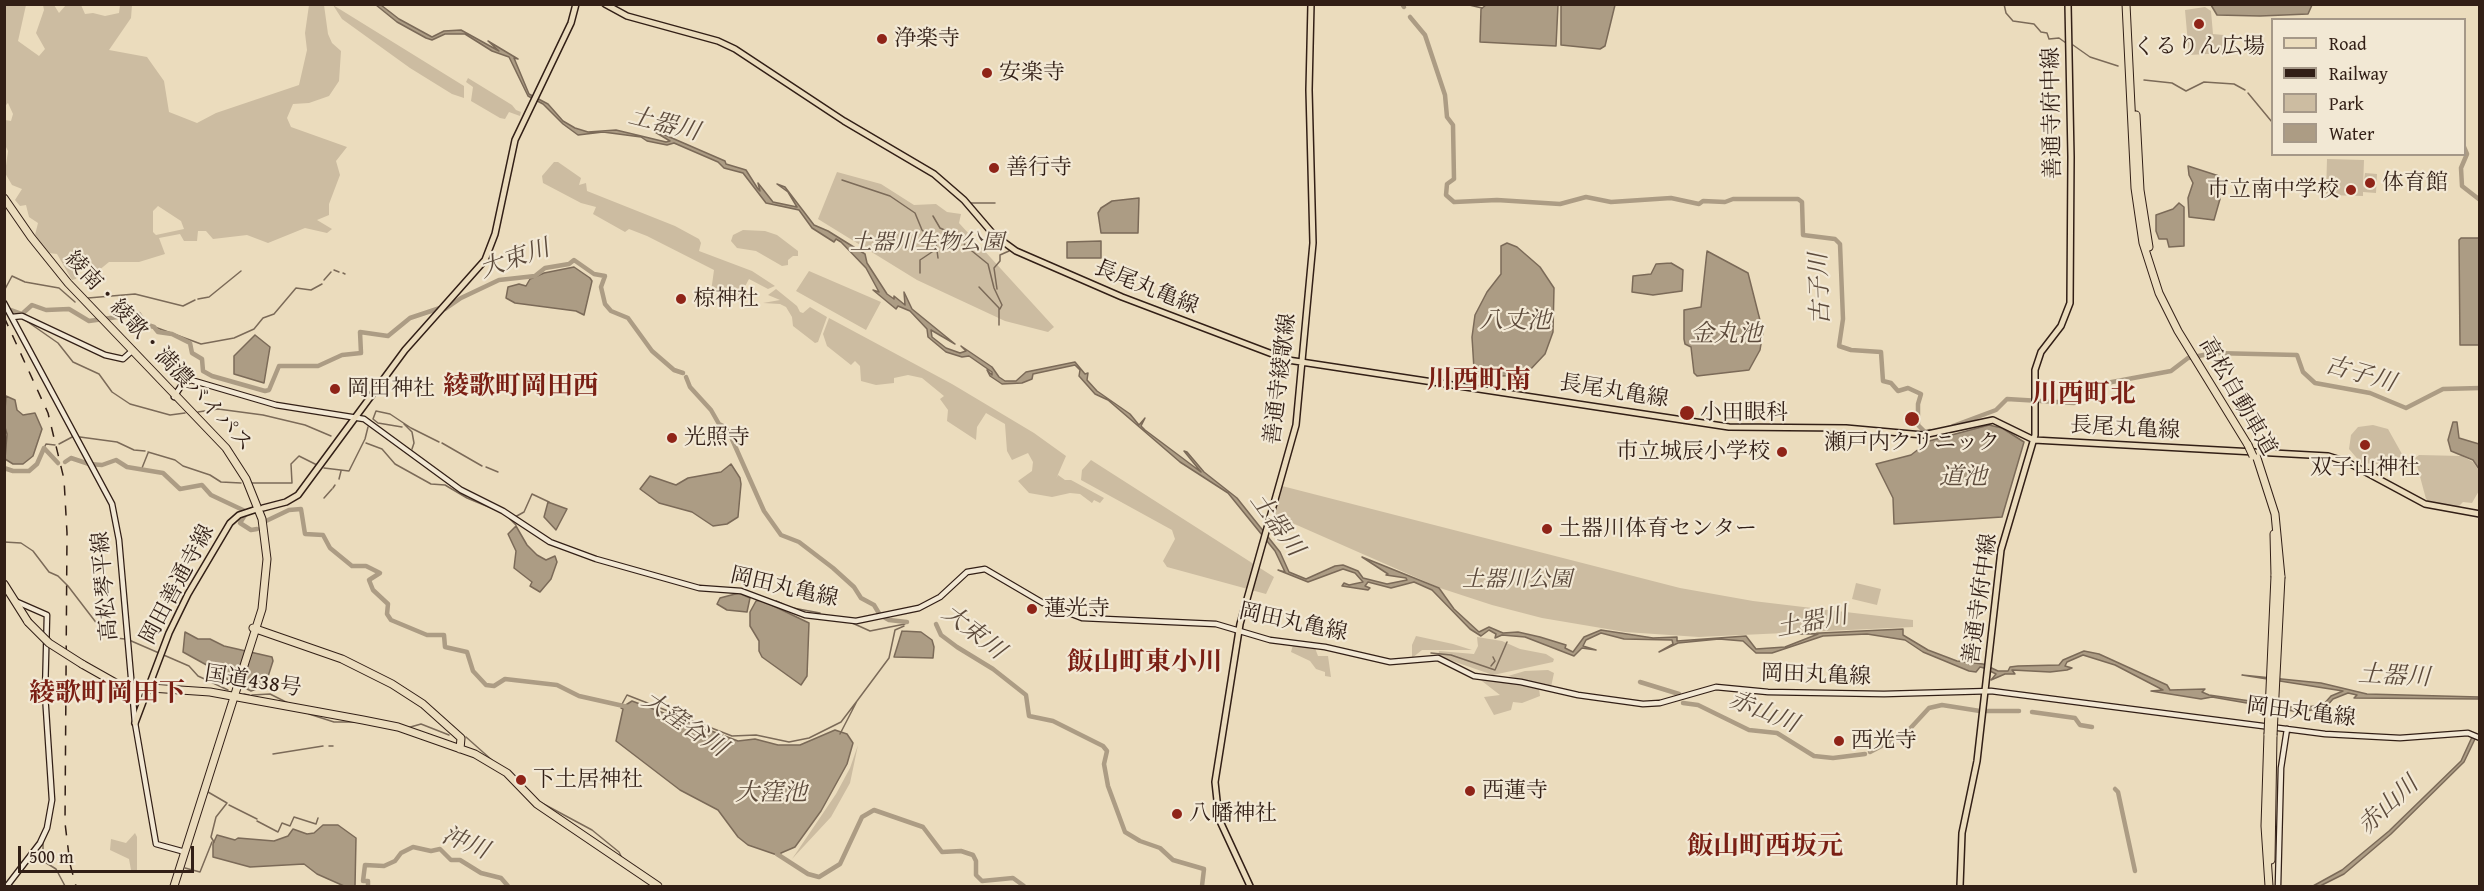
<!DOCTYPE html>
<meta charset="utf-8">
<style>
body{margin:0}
#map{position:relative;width:2484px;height:891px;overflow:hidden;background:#ebdcbd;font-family:"Gentium Book Plus",serif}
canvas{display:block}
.frame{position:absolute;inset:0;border:6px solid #321f16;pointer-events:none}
.legend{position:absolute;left:2271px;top:18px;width:195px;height:138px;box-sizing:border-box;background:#f2e8d4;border:2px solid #a59888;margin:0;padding:8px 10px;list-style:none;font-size:18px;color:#321f16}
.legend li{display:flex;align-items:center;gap:12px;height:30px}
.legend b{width:30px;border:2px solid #a59888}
.scale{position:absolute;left:18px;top:846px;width:176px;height:27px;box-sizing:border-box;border:3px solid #321f16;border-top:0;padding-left:8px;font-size:18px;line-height:21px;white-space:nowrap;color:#321f16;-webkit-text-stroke:4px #f2e8d4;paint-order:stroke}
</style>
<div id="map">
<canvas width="2484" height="891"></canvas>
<div class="frame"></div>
<ul class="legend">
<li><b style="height:8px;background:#ebdcbd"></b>Road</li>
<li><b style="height:8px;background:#321f16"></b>Railway</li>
<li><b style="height:16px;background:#ccbca1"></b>Park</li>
<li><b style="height:16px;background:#ac9c84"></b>Water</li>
</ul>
<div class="scale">500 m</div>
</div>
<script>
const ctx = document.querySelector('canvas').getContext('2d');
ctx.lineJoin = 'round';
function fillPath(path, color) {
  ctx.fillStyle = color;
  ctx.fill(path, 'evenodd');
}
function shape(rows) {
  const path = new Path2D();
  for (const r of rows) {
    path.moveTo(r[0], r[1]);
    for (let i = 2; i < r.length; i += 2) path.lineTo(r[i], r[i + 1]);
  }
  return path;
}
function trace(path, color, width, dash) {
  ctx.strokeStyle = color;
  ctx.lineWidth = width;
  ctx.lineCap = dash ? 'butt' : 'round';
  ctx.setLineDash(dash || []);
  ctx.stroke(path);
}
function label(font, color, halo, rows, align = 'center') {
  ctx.font = font + ' "Gentium Book Plus","Noto Serif JP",serif';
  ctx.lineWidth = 4.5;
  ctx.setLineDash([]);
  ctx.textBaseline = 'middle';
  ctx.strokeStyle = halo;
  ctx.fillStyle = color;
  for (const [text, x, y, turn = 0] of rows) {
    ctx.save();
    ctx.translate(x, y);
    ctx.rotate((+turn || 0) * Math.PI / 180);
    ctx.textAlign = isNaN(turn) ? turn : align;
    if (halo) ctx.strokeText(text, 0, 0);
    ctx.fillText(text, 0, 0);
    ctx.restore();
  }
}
fillPath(shape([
 [5,5,26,5,18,41,39,56,45,49,36,33,44,10,43,5,54,5,59,13,66,5,81,5,85,14,93,13,105,16,119,13,120,5,132,5,131,18,109,50,147,57,164,81,169,112,197,123,216,113,299,85,307,50,305,33,309,5,324,5,328,34,332,43,341,51,339,81,329,96,309,103,293,104,287,118,291,127,347,147,336,161,340,175,329,204,329,215,317,220,332,229,327,233,305,228,268,243,247,235,213,239,206,231,198,231,197,241,184,241,180,234,159,238,165,254,139,262,109,262,98,271,85,265,79,268,76,279,72,280,57,254,49,253,35,235,38,223,29,217,26,205,20,206,15,200,22,189,12,185,5,173,8,151,5,145,5,120,11,121,13,114,8,103,5,106],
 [158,206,181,221,184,229,156,235,153,232,153,211],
 [333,5,464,86,464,98,452,94,410,68,342,19],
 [2205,7,2211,11,2213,34,2224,35,2225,53,2189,55,2185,10],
 [468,78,512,105,516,110,521,112,520,116,509,112,505,119,500,118,471,101,473,87,466,82],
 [2327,159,2364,160,2363,189,2365,173,2377,174,2376,193,2363,192,2363,196,2326,195],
 [554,162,558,162,581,178,579,185,586,183,587,191,675,226,699,239,701,243,699,251,752,271,775,286,768,289,749,279,740,296,728,290,711,292,714,270,647,236,629,229,625,232,593,214,596,207,581,203,543,183,542,176],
 [837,172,881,184,914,205,936,204,947,212,961,214,959,223,1054,327,1048,332,1005,321,917,280,818,219],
 [743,230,765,231,777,235,798,251,798,256,793,256,788,260,788,265,782,266,756,251,737,248,731,241,733,235],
 [809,271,881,302,866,330,796,291],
 [776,289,797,306,800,312,803,313,810,307,827,317,818,342,815,343,793,326,792,317,786,307,780,304,763,303,780,300,768,295],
 [829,318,952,384,1034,433,1066,456,1056,479,1058,475,1065,480,1071,480,1104,498,1100,503,1094,500,1092,503,1080,494,1070,493,1052,497,1029,493,1018,481,1032,471,1033,462,1028,453,1012,460,1007,451,1005,424,986,413,977,427,976,440,947,421,948,410,940,399,944,396,922,378,908,375,894,378,894,383,876,385,861,381,860,366,855,361,851,365,827,346,823,334],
 [2373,425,2388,429,2402,454,2401,459,2394,465,2361,463,2349,449,2351,435,2358,427],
 [2419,455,2462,456,2473,462,2479,471,2480,489,2472,503,2463,502,2456,509,2430,503,2426,499,2415,458],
 [1091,460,1274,577,1266,594,1167,567,1163,561,1175,539,1172,530,1081,480,1082,470],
 [1282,486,1680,588,1753,601,1913,620,1913,627,1699,637,1625,632,1542,618,1492,605,1440,588,1274,515],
 [1856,583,1881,589,1877,605,1852,599],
 [1416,636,1453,644,1472,650,1422,650,1412,658,1412,645],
 [1477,637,1502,641,1520,649,1546,654,1554,659,1553,662,1493,675,1438,656,1439,651,1474,654,1478,646],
 [1293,645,1315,648,1318,656,1328,656,1331,677,1325,676,1325,672,1316,669,1310,661,1291,652],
 [1548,670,1554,673,1551,687,1508,676,1525,671],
 [1478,678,1517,682,1539,688,1540,696,1522,703,1513,702,1511,710,1494,715,1484,697,1500,695],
 [858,745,850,783,831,817,792,859,836,794,850,768],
 [135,833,137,837,137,870,131,870,129,859,110,850,111,839,126,843]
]), '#ccbca1');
const water = shape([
 [376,5,381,5,399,19,432,37,444,31,461,30,499,51,488,41,518,59,514,58,529,94,548,104,563,121,575,128,588,132,616,130,666,142,670,141,655,132,665,135,725,161,726,164,746,170,758,189,760,191,758,183,773,202,797,207,788,192,777,184,785,187,814,225,828,231,865,254,867,263,887,294,894,299,894,296,905,305,904,292,912,309,955,344,931,330,932,337,946,348,960,353,966,351,961,346,992,367,999,377,1005,381,1016,381,1026,372,1075,362,1085,374,1088,373,1087,380,1097,391,1130,414,1139,425,1145,418,1141,426,1145,430,1201,472,1184,451,1187,452,1204,472,1237,498,1280,552,1289,572,1306,579,1335,566,1343,565,1358,571,1363,578,1387,584,1407,580,1406,578,1386,575,1388,574,1362,557,1439,588,1454,609,1479,632,1489,627,1503,633,1518,632,1540,637,1566,645,1565,648,1573,652,1584,637,1601,630,1653,638,1677,637,1677,641,1746,636,1756,649,1785,647,1818,634,1800,634,1903,629,1903,635,1928,650,1957,661,1983,664,1998,671,2008,671,2010,667,2018,666,2059,665,2063,660,2084,651,2099,654,2167,685,2170,690,2205,689,2202,692,2209,695,2298,708,2323,705,2331,696,2343,691,2242,675,2321,683,2367,694,2479,697,2479,699,2354,698,2357,695,2348,693,2333,699,2325,708,2299,712,2212,697,2201,699,2151,691,2163,690,2115,665,2083,655,2067,662,2065,666,2072,668,2067,670,2050,672,2012,670,2015,674,2005,674,1991,680,1996,674,1984,668,1980,667,1976,672,1969,671,1923,652,1905,640,1867,634,1823,636,1772,653,1756,653,1743,641,1719,639,1678,643,1659,652,1673,644,1672,640,1624,639,1601,633,1586,640,1583,646,1596,650,1582,648,1574,656,1525,637,1502,635,1495,638,1496,634,1489,630,1481,636,1470,629,1432,590,1414,582,1391,588,1368,582,1365,586,1370,588,1368,590,1342,586,1344,583,1349,585,1363,582,1355,573,1343,569,1308,582,1278,570,1285,572,1275,551,1228,493,1180,462,1108,400,1095,394,1079,376,1080,370,1075,365,1033,374,1032,379,1022,383,1002,384,990,376,987,370,992,375,992,372,969,356,962,357,946,352,928,337,927,329,910,311,898,306,896,309,873,290,879,292,866,268,841,242,836,239,834,242,812,228,799,210,766,203,743,173,724,168,718,162,674,143,667,145,647,141,641,137,603,132,578,135,563,124,543,104,528,96,509,57,492,51,465,34,445,34,432,40,426,38,397,22,376,5],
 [1486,5,1558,5,1556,46,1480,42,1481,9,1486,5],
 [1561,5,1615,5,1605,46,1600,49,1561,45,1561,5],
 [2211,5,2312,5,2308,14,2260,16,2217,15,2211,5],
 [2188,166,2219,176,2220,199,2214,220,2189,217,2188,198,2193,183,2189,175,2188,166],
 [1139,198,1138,233,1101,233,1098,213,1101,208,1112,201,1139,198],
 [2179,203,2184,207,2184,246,2169,247,2167,239,2159,239,2156,231,2156,215,2173,209,2179,203],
 [2461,238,2479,238,2479,345,2460,345,2459,240,2461,238],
 [1101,241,1101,258,1067,258,1067,242,1101,241],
 [1507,243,1517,247,1540,267,1554,288,1553,332,1545,354,1528,372,1524,375,1479,377,1474,369,1472,337,1475,315,1487,292,1501,274,1501,246,1507,243],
 [1707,251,1748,273,1763,332,1760,350,1749,370,1697,376,1694,373,1691,347,1685,344,1684,339,1684,310,1701,307,1707,251],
 [1671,263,1683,270,1682,291,1653,295,1632,292,1633,276,1651,274,1656,264,1671,263],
 [574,267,590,278,592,281,584,315,576,311,515,303,506,298,508,287,519,284,526,286,530,279,544,273,574,267],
 [255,335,270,347,264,383,234,374,234,356,255,335],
 [6,396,15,400,17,410,23,415,35,413,42,429,33,456,23,464,13,464,5,459,7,434,4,424,6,396],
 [2453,422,2457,422,2459,438,2479,444,2479,469,2473,460,2451,451,2448,440,2453,422],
 [1989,425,2002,428,2024,442,2002,517,1894,524,1893,498,1876,464,1911,455,1929,441,1989,425],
 [731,464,740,478,741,484,738,517,727,524,713,526,692,512,659,503,640,489,650,476,676,485,688,478,721,472,731,464],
 [548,502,567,509,556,530,544,517,548,502],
 [516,526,527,545,537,555,546,560,555,556,557,562,551,579,540,592,530,586,532,582,514,568,516,551,508,534,516,526],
 [739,593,750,598,747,612,727,610,717,604,720,598,739,593],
 [761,600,809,623,807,676,801,685,762,657,759,651,759,641,750,626,750,612,756,601,761,600],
 [902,631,921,632,932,640,934,647,933,658,894,657,902,631],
 [185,632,198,639,210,639,224,646,272,657,273,661,265,686,251,691,223,677,214,680,218,675,212,668,183,652,185,632],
 [632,701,738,741,755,739,778,745,800,745,835,730,847,734,853,743,847,764,821,811,795,847,781,853,780,856,748,845,738,837,718,810,680,790,616,741,623,709,621,708,632,701],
 [2472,737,2475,739,2464,762,2391,834,2344,874,2320,886,2313,886,2342,870,2389,831,2461,761,2472,737],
 [323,825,338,825,356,838,355,886,344,886,317,874,304,864,250,867,213,857,213,844,217,835,235,840,238,838,274,841,288,836,293,829,307,834,314,833,323,825]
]);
fillPath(water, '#ac9c84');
trace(water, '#7b6a58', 1.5);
trace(shape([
 [1438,4,1444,4],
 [1465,4,1482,8],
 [2004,4,2006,13,2013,21,2034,24,2041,32,2047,33,2049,39,2059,38,2066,43],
 [1404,7,1405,4],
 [2073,45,2090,57,2118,66],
 [2144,80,2172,83,2186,91,2204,82,2234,84,2245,90],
 [2248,93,2272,122],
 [842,180,890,196,915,213,922,230,936,243,938,258],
 [970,203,995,203],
 [933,216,940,228,956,235,967,247,988,264,994,288,1002,305,1000,309],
 [334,270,339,272],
 [343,273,345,274],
 [920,273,920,260,935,250],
 [324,280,331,272],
 [979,287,999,308,999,325],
 [997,289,994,268,1000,261,1000,255,1009,251],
 [4,291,12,276,25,282,59,288,75,302],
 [88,298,135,294,183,306,195,300],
 [198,299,209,297,241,271],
 [25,320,58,343,73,362,99,374,112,392,130,404,170,415,185,413],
 [152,326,201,344,234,338,254,329,263,318,274,314,296,288,311,290,322,284],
 [198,412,218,409,263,415,305,425,331,436],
 [404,424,412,432,414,443,412,449],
 [402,427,378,423,373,419,376,411,390,414,411,428,439,442],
 [80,437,117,442,134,450,145,451],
 [366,443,382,449,395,464,431,484,445,485,467,498,496,510],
 [442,443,482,466],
 [59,444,74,436],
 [44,448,46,444,55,445],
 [148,452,175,460,183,466,210,475,221,482,241,483],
 [486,467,498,472],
 [142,468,148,453],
 [324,468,349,471,365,439,368,427],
 [339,479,341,471],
 [252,483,292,483,291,464,299,456,317,465],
 [333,488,335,485],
 [324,498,332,489],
 [515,517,524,512,532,494,549,502],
 [509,518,516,525],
 [4,542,21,543,33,551,49,572,58,576,68,586,101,629,115,638,125,639],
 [776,601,783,604],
 [793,608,820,613],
 [850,622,870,631,905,624],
 [129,640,189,666,198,676,228,690],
 [1431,653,1451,655,1495,670,1507,642],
 [1491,666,1495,661,1493,657],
 [244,694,249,695],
 [252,695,270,694,288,703],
 [621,706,627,695,732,736,756,735,789,742,809,738,841,722,857,701],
 [309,714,334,722,354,722],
 [407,728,421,724,449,735],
 [840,734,857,701,889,658,895,630,904,626],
 [466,737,493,761],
 [329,746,333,746],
 [273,754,323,746],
 [208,792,227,803,216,817,211,837,214,842],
 [538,801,592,830,619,852,622,858],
 [229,805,257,819],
 [257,821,278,832,282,823,290,826,294,817,316,824,318,818],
 [43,841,43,861,56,869,65,886],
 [185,868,200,872,212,842]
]), '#7b6a58', 1.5);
trace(shape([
 [1402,4,1404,7],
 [1410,17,1425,35,1445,95,1447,117,1453,125,1454,179,1447,184,1446,195,1454,202,1497,200,1560,204,1586,197,1611,202,1671,198,1699,204,1703,201,1725,202,1733,199,1798,199,1802,202,1803,235,1835,239,1840,244,1843,319,1839,346,1851,350,1881,352,1883,381,1891,383,1898,391,1908,388,1921,394,1918,404,1918,425,1925,432,1930,431],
 [2464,147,2467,154,2461,168,2462,186,2480,200],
 [445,309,461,298,499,280,535,276,545,268,569,264,574,260,594,274,605,276,601,287,605,304,611,311,628,318,652,351,674,370,683,373],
 [11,310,22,314,32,305,46,310,69,309,89,321,139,314,145,324,154,327,158,332,172,334,190,343,192,353,202,359,203,371,212,376,265,391,269,390,279,366,318,366,342,355,361,353,360,332,388,336,410,318,440,308],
 [686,377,690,387,711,410,719,424,727,428,764,511,781,535,799,542,833,568,854,587,861,598,874,605,880,615,889,620,907,622],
 [1953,426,1996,410,2007,399,2074,403,2085,387,2171,371,2188,358,2214,353,2297,355,2303,372,2315,383,2370,393,2406,408,2443,389,2480,388],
 [65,462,71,458,89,464,102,465,116,460,127,467,163,473,180,489,202,485,211,495,245,511],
 [4,468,13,471,29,471,37,464,44,448,58,463],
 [245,515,240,523,251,530,257,529],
 [266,521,289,510,301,509,305,534,323,535,330,548,352,566,366,566,380,573,369,580,373,590,388,604,387,614,391,620,427,635,444,635,445,647,467,652,473,671,486,685,494,686,505,679,557,685,579,696,628,707],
 [936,624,941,635,957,647,993,669,1026,695,1029,716,1053,721,1103,746,1107,751,1104,764,1108,786,1125,832,1140,841,1160,848,1173,860,1204,869,1202,886],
 [1640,682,1679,694],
 [1683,703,1698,705,1749,730,1777,733,1814,756,1833,758,1865,754],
 [1984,711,2019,711],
 [2032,712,2075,718,2080,725,2092,727],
 [1870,752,1906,733,1929,708,1942,705,1980,711],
 [2115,789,2118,792,2135,871],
 [777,854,808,874,819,877,840,864,862,817,874,810,923,827,942,852,961,851,973,855,976,861,976,875,982,881,1013,878,1024,886],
 [368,886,368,881,363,881,365,865,384,866,395,861,401,853,413,847,431,851,440,849,451,860,460,860,481,873,501,878,508,886]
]), '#ac9c84', 4.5);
const secondary = shape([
 [4,303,112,504,119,540,135,723,156,844,185,852],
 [12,317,22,316,105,355,123,359,133,350],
 [174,397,183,383,191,380,276,405,364,419,461,490,503,511,550,542,596,559,699,588,741,591,805,615,856,621,919,608,940,597,967,572,985,569,1043,603,1082,618,1216,624,1270,640,1325,647,1390,662,1438,658,1474,676,1521,682,1578,695,1643,704,1660,703,1716,687,1768,692,1884,694,1991,691,2325,734,2400,738,2468,733,2480,738],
 [7,886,40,843,47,828,52,800,45,694,47,615,15,601],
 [2278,886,2281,768,2287,729]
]);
const primary = shape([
 [605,4,627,16,718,41,735,49,844,121,934,174,964,200,994,235,1016,251,1122,297,1288,360,1729,427,1846,428,1923,435,1993,420,2034,440,2328,456,2347,462,2425,504,2480,514],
 [263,508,286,502,298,495,405,350,485,260,495,234,515,140,571,23,576,4],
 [135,723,169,633,188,594,230,523,239,515,254,510],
 [1250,886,1219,819,1215,782,1240,624,1296,425,1313,243,1309,90,1311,4],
 [1960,886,1962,833,1977,761,2001,550,2035,435,2035,370,2041,352,2061,326,2070,303,2071,157,2068,4]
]);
const highway = shape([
 [2126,4,2135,188,2143,243,2159,293,2178,331,2248,445],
 [2136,115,2140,190,2149,247],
 [4,198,31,237,68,283,226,448,246,479,262,519,267,559,262,609,174,886],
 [2256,455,2275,514,2281,577],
 [2274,534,2275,576],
 [4,584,28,622],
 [253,628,342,659,392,684,423,704,461,738,460,749],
 [82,664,121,686,210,692,363,720,398,727,475,754,507,773,537,804,658,886],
 [2268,734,2265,826,2269,886],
 [2271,860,2273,735]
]);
trace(secondary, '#321f16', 7);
trace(primary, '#321f16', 8);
trace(highway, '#321f16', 9);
trace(secondary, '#f2e8d4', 4.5);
trace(primary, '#ebdcbd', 5);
trace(highway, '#ebdcbd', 7);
trace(shape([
 [4,317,48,413,64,479,67,533,65,823,70,864,76,886]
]), '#321f16', 1.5, [10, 10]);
const highwayBridge = shape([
 [2248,445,2253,456],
 [28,622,49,643,82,664],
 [2268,734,2275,576],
 [2273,735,2281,577]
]);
trace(highwayBridge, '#321f16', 9, []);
trace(highwayBridge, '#ebdcbd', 7);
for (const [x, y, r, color] of [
 [2199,24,6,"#8f2418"],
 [882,39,6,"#8f2418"],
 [987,73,6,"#8f2418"],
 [994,168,6,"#8f2418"],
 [2370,183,6,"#8f2418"],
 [2351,190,6,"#8f2418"],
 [681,299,6,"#8f2418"],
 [335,389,6,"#8f2418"],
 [1687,413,8,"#8f2418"],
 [1912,419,8,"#8f2418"],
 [672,438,6,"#8f2418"],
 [2365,445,6,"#8f2418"],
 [1782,452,6,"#8f2418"],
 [1547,529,6,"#8f2418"],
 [1032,609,6,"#8f2418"],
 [1839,741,6,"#8f2418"],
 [521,780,6,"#8f2418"],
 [1470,791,6,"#8f2418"],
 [1177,814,6,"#8f2418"]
]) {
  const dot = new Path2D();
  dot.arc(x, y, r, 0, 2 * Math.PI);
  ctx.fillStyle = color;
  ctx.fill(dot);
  trace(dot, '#f2e8d4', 2);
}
label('22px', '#321f16', '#f2e8d4', [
 ["浄楽寺",894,39],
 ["くるりん広場",2199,47,"center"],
 ["安楽寺",999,73],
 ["善行寺",1006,168],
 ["体育館",2382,183],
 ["市立南中学校",2339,190,"right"],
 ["椋神社",693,299],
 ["岡田神社",347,389],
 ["小田眼科",1700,413],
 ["光照寺",684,438],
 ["瀬戸内クリニック",1912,443,"center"],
 ["市立城辰小学校",1770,452,"right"],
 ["双子山神社",2365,468,"center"],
 ["土器川体育センター",1559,529],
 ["蓮光寺",1044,609],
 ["西光寺",1851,741],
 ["下土居神社",533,780],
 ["西蓮寺",1482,791],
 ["八幡神社",1189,814]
], 'left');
label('22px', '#321f16', '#f2e8d4', [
 ["善通寺府中線",2053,113,-91],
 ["長尾丸亀線",1146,288,22],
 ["綾南・綾歌・満濃バイパス",158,352,47],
 ["善通寺綾歌線",1281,379,-83],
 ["長尾丸亀線",1614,392,9],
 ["高松自動車道",2237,397,60],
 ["長尾丸亀線",2125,429,3],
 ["岡田善通寺線",178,585,-62],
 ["高松琴平線",106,586,-95],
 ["岡田丸亀線",784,588,13],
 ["善通寺府中線",1981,599,-82],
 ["岡田丸亀線",1293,623,12],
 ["岡田丸亀線",1816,676,2],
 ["国道438号",253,682,9],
 ["岡田丸亀線",2301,713,7]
]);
label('italic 22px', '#584639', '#f2e8d4', [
 ["土器川生物公園",927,243],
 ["土器川公園",1517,580]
]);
label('italic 24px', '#5d4b3c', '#f2e8d4', [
 ["土器川",664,125,14],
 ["大束川",515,260,-19],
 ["古子川",1821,289,-92],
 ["八丈池",1515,322],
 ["金丸池",1726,335],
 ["古子川",2360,375,16],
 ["道池",1963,478],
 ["土器川",1276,525,54],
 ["土器川",1812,623,-11],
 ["大束川",973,633,38],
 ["土器川",2394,677,3],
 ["赤山川",1763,713,22],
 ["大窪谷川",684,725,34],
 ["大窪池",771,794],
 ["赤山川",2389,806,-43],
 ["沖川",465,844,22]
]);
label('bold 26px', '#7a1f14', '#f2e8d4', [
 ["川西町南",1479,381],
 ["綾歌町岡田西",521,387],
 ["川西町北",2084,395],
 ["飯山町東小川",1145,663],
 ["綾歌町岡田下",107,694],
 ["飯山町西坂元",1765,847]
]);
</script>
